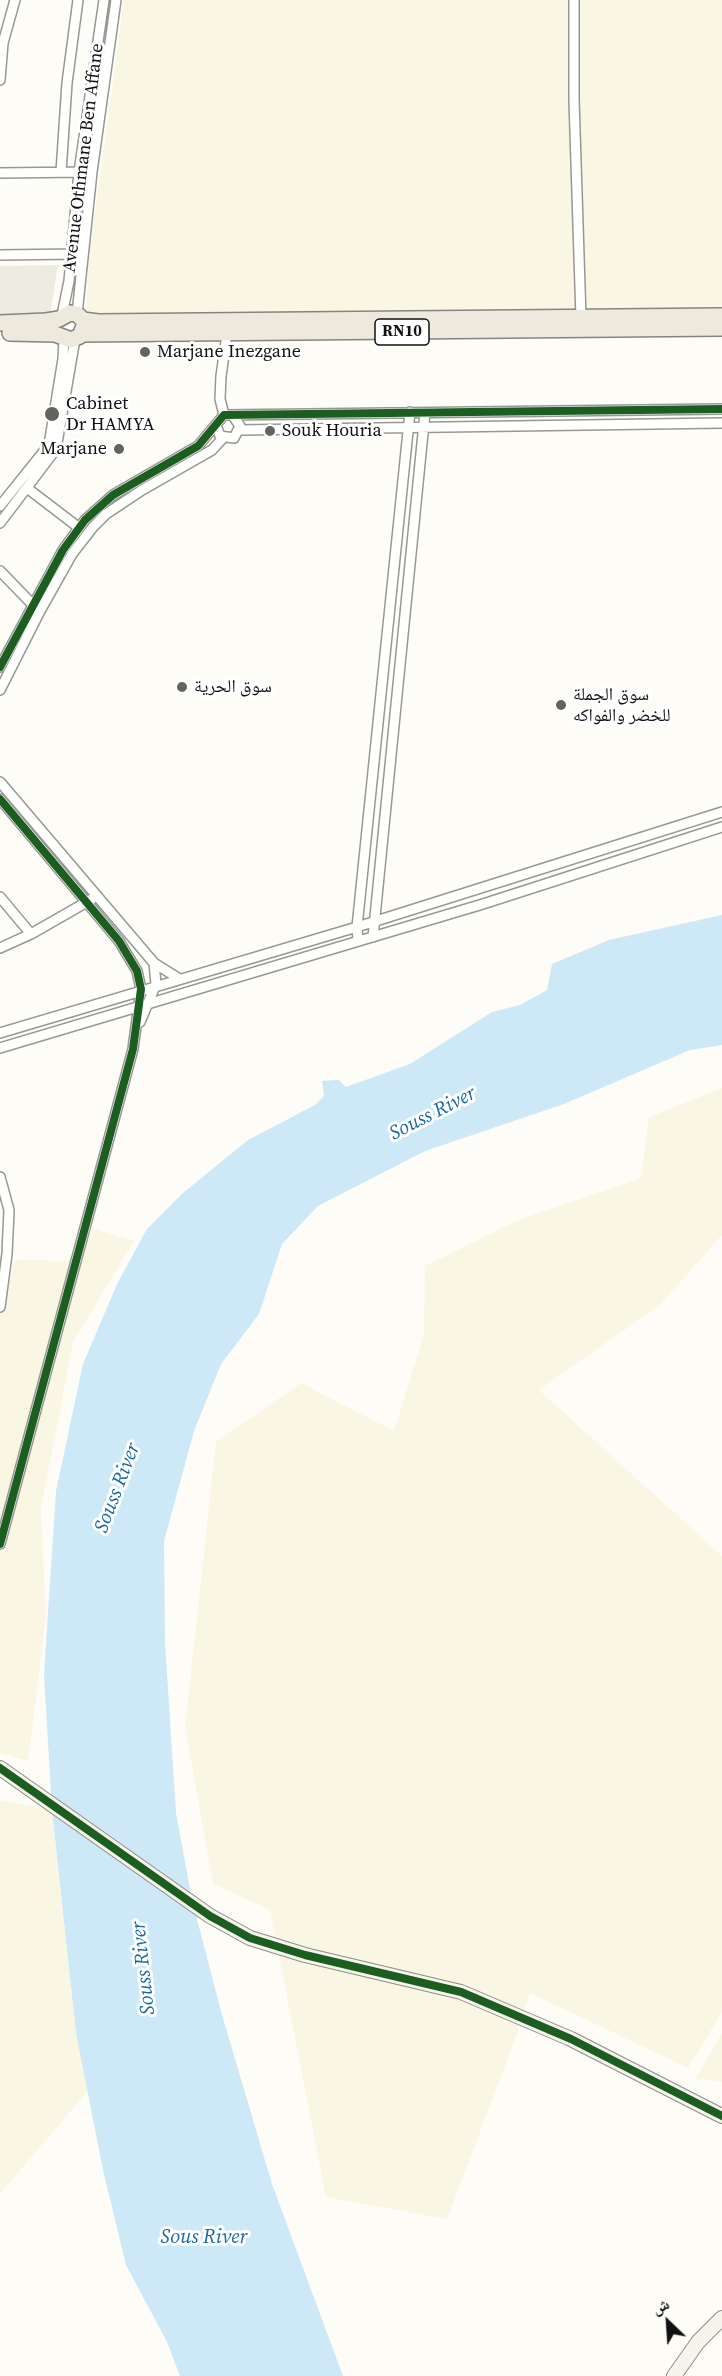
<!DOCTYPE html>
<meta charset="utf-8">
<style>
body{margin:0}
#map{position:relative;width:722px;height:2376px;overflow:hidden;background:#fdfcf7;font-family:"Source Serif 4","Noto Naskh Arabic",serif}
canvas{display:block}
.north{position:absolute;left:638px;top:2292px;width:60px;height:60px;-webkit-text-stroke:4px #fff;paint-order:stroke;rotate:335deg;font-size:16px;font-weight:700;line-height:24px;text-align:center;color:#111}
.north::after{content:'';display:block;margin:auto;width:21px;height:27px;background:#111;clip-path:polygon(50% 0,100% 100%,50% 72%,0 100%)}
</style>
<div id="map">
<canvas width="722" height="2376"></canvas>
<div class="north">ش</div>
</div>
<script>
const ctx = document.querySelector('canvas').getContext('2d');
ctx.lineJoin = 'round';
function fillPath(path, color) {
  ctx.fillStyle = color;
  ctx.fill(path, 'evenodd');
}
function shape(rows) {
  const path = new Path2D();
  for (const r of rows) {
    path.moveTo(r[0], r[1]);
    for (let i = 2; i < r.length; i += 2) path.lineTo(r[i], r[i + 1]);
  }
  return path;
}
function trace(path, color, width, dash) {
  ctx.strokeStyle = color;
  ctx.lineWidth = width;
  ctx.lineCap = dash ? 'butt' : 'round';
  ctx.setLineDash(dash || []);
  ctx.stroke(path);
}
function label(font, color, halo, rows, align = 'center') {
  ctx.font = font + ' "Source Serif 4","Noto Naskh Arabic",serif';
  ctx.lineWidth = 6;
  ctx.setLineDash([]);
  ctx.textBaseline = 'middle';
  ctx.strokeStyle = halo;
  ctx.fillStyle = color;
  for (const [text, x, y, turn = 0] of rows) {
    ctx.save();
    ctx.translate(x, y);
    ctx.rotate((+turn || 0) * Math.PI / 180);
    ctx.textAlign = isNaN(turn) ? turn : align;
    if (halo) ctx.strokeText(text, 0, 0);
    ctx.fillText(text, 0, 0);
    ctx.restore();
  }
}
fillPath(shape([
 [124,0,722,0,722,314,95,331,86,312,89,257],
 [722,1088,722,1235,660,1305,539,1390,722,1556,722,2012,688,2068,530,1993,516,2037,447,2219,326,2197,270,1910,213,1884,185,1727,216,1442,301,1383,394,1431,424,1334,425,1266,518,1220,641,1178,649,1117],
 [92,1228,134,1241,73,1342,41,1509,46,1617,28,1761,0,1753,0,1311,15,1260,68,1261],
 [0,1800,52,1810,76,2033,88,2091,0,2194],
 [722,2033,722,2082,695,2079]
]), '#f9f7e4');
fillPath(shape([
 [58,265,50,315,0,316,0,266]
]), '#edebe2');
fillPath(shape([
 [722,915,722,1045,690,1050,564,1104,425,1151,318,1206,282,1244,259,1314,221,1364,194,1431,164,1541,165,1643,176,1813,192,1900,222,2015,272,2184,343,2376,180,2376,167,2342,126,2265,103,2170,76,2033,52,1810,44,1674,56,1491,83,1364,118,1282,147,1229,183,1193,248,1140,315,1105,324,1096,322,1081,339,1080,346,1087,410,1064,492,1012,520,1005,547,990,552,964,609,940]
]), '#cde8f7');
const street = shape([
 [574,0,574,100,581,318],
 [0,80,3,43,15,0],
 [61,172,67,83,78,0],
 [0,173,83,172],
 [0,255,76,254],
 [77,314,92,172,116,0],
 [62,315,69,281,79,172,104,0],
 [224,415,220,399,221,376,227,334],
 [216,425,220,436,234,438,240,426,233,416],
 [240,430,722,423],
 [27,488,78,527],
 [0,506,49,445,63,359,64,339],
 [0,523,56,449,75,339],
 [0,571,36,608],
 [0,667,63,550,85,520,113,495,198,446,224,415,722,409],
 [0,690,40,611,72,554,93,527,106,514,142,490,212,450,223,438],
 [0,782,154,963,156,984,140,1022],
 [0,799,119,941,137,971,141,989,133,1049,0,1544],
 [0,897,31,934,92,899],
 [373,937,425,413],
 [358,941,357,927,410,412],
 [0,948,31,934],
 [154,963,178,978],
 [0,1033,357,927,722,812],
 [0,1048,483,904,722,827],
 [0,1177,9,1210,7,1254,0,1307]
]);
const secondary = shape([
 [0,1768,210,1916,250,1938,305,1955,461,1992,571,2039,722,2116],
 [674,2376,698,2342,722,2318]
]);
const primary = shape([
 [0,323,46,321,59,319,70,313,77,314,83,320,98,322,722,316],
 [10,333,55,334,71,340,80,336,84,326],
 [82,334,722,328]
]);
trace(street, '#979795', 12);
trace(secondary, '#8e8d8b', 16);
trace(primary, '#858482', 18);
trace(street, '#fffffe', 9);
trace(secondary, '#f6f4eb', 14);
trace(primary, '#ede9dc', 15);
trace(shape([
 [0,667,63,550,85,520,113,495,198,446,224,415,722,409],
 [0,799,119,941,137,971,141,989,133,1049,0,1544],
 [0,1768,210,1916,250,1938,305,1955,461,1992,571,2039,722,2116]
]), '#1b5e20', 8);
for (const [x, y, r, color] of [
 [145,352,6,"#646362"],
 [52,414,8,"#646362"],
 [270,431,6,"#646362"],
 [119,449,6,"#646362"],
 [182,687,6,"#646362"],
 [561,705,6,"#646362"]
]) {
  const dot = new Path2D();
  dot.arc(x, y, r, 0, 2 * Math.PI);
  ctx.fillStyle = color;
  ctx.fill(dot);
  trace(dot, '#fff', 2);
}
for (const [x, y, w] of [
 [402,332,54]
]) {
  const box = new Path2D();
  box.roundRect(x - w / 2, y - 13, w, 26, 4.5);
  ctx.fillStyle = '#fff';
  ctx.fill(box);
  trace(box, '#111', 1.5);
}
label('bold 16px', '#111', null, [
 ["RN10",402,332]
]);
label('18px', '#111', '#fff', [
 ["Avenue Othmane Ben Affane",84,158,-83]
]);
label('18px', '#111', '#fff', [
 ["Marjane Inezgane",157,352],
 ["Cabinet",66,404],
 ["Dr HAMYA",66,425],
 ["Souk Houria",282,431],
 ["Marjane",107,449,"right"],
 ["سوق الحرية",194,687],
 ["سوق الجملة",573,695],
 ["للخضر والفواكه",573,716]
], 'left');
label('italic 20px', '#1768a6', '#fff', [
 ["Souss River",433,1114,-27],
 ["Souss River",118,1488,-69],
 ["Souss River",144,1968,-96],
 ["Sous River",204,2238]
]);
</script>
